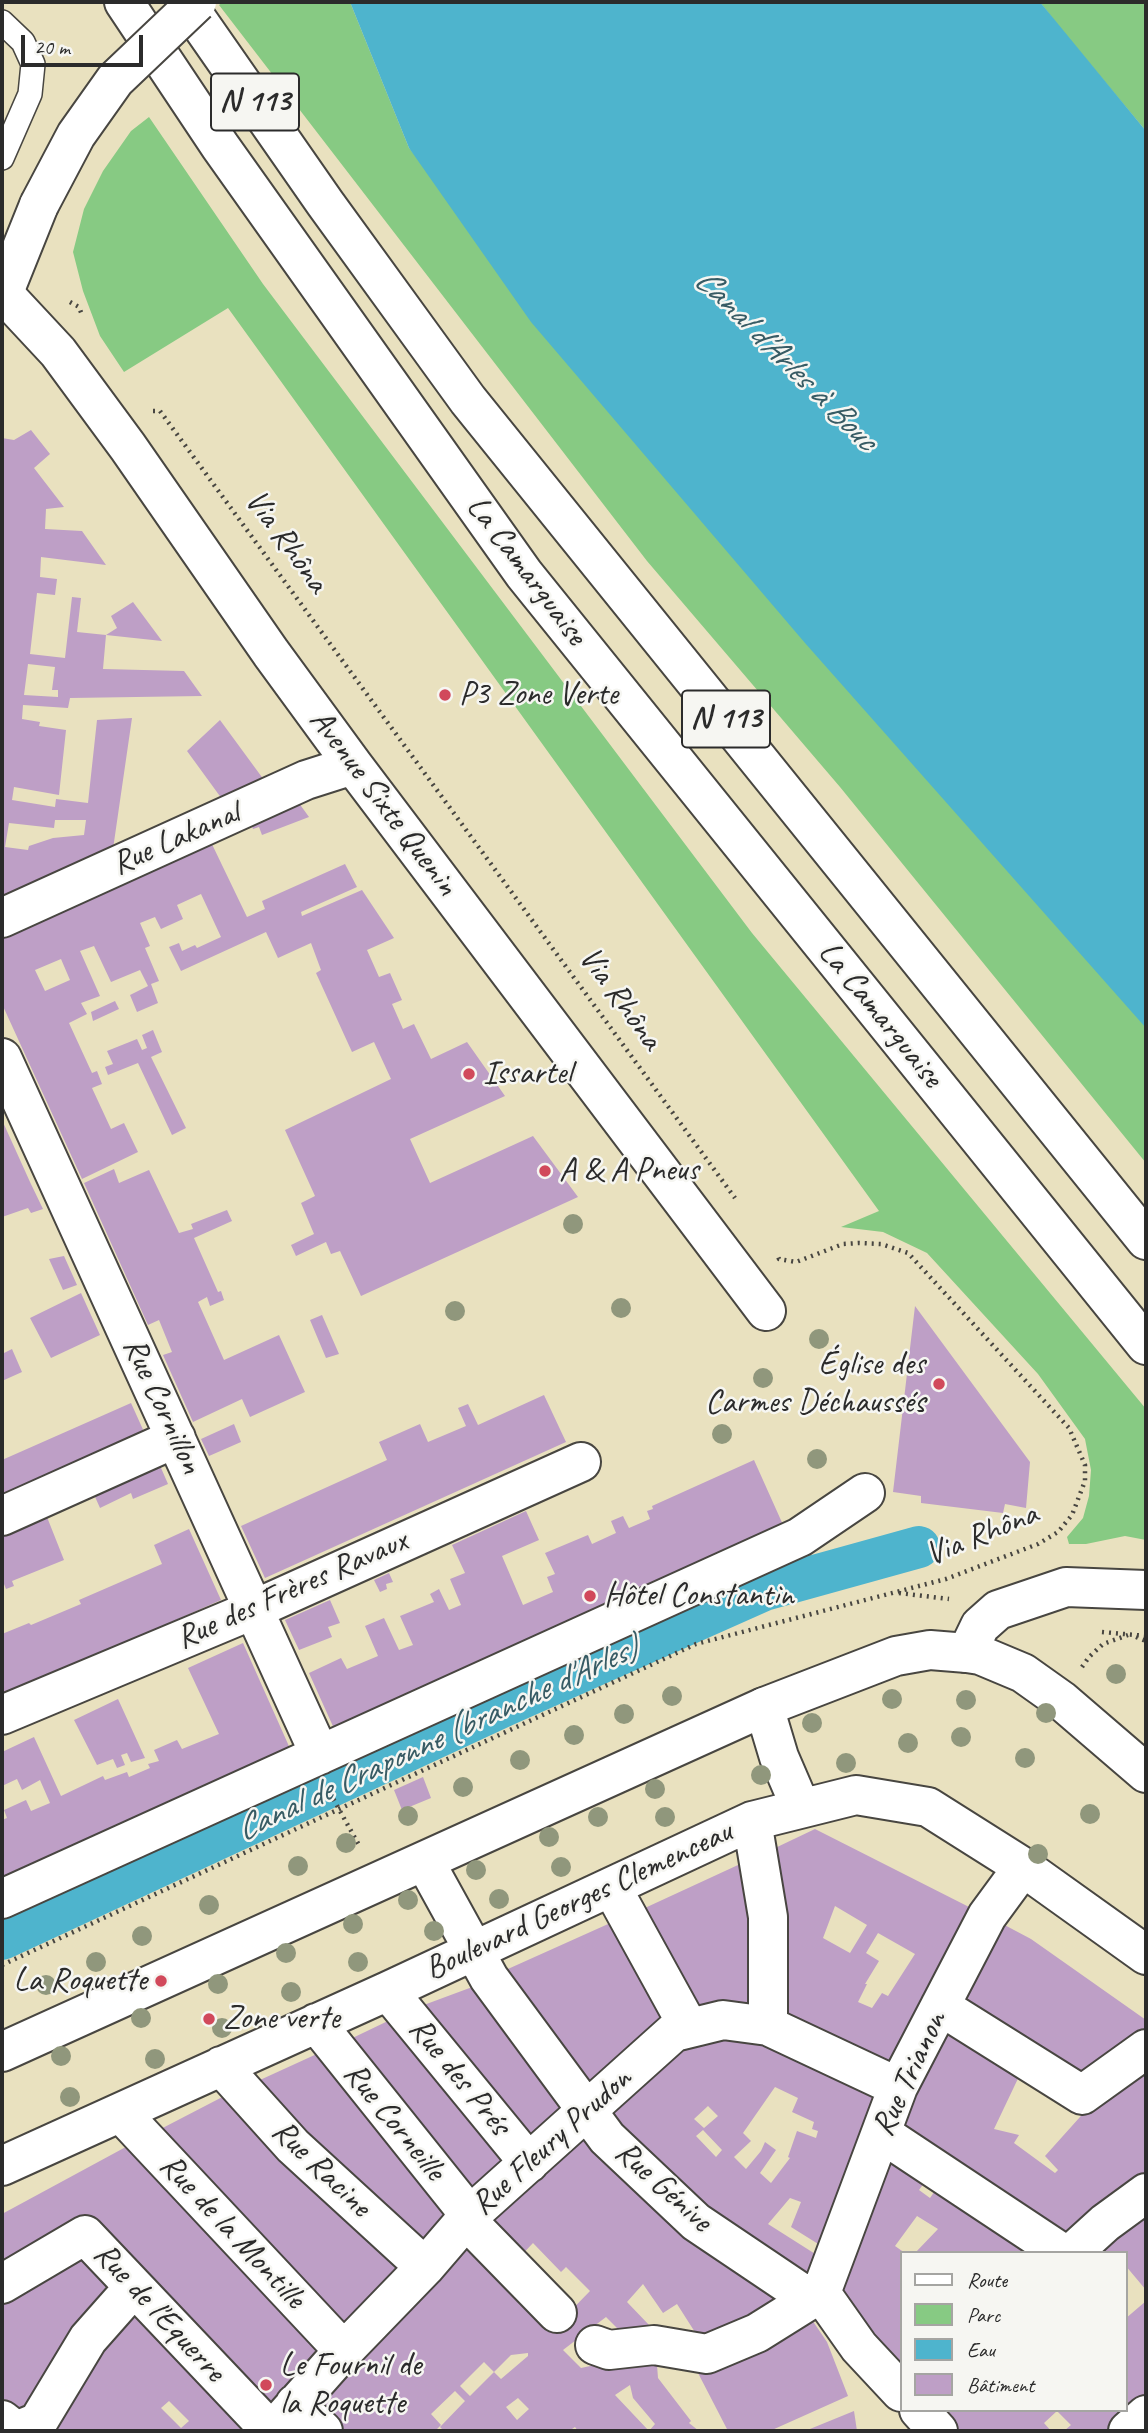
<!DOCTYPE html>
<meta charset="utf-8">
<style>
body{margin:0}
#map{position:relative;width:1148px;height:2433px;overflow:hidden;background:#e9e1bf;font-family:Caveat,sans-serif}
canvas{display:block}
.frame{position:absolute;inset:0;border:4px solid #2b2b2b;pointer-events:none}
.legend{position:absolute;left:900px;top:2251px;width:228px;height:161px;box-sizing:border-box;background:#f6f6f2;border:2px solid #a5a5a2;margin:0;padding:9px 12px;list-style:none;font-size:21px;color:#2b2b2b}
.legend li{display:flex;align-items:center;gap:14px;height:35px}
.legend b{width:35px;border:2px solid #a5a5a2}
.scale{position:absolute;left:21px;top:35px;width:122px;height:32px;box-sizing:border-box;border:4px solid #2b2b2b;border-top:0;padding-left:9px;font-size:21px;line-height:24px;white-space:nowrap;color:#2b2b2b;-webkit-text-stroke:5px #f6f6f2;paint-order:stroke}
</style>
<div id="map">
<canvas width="1148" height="2433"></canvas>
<div class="frame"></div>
<ul class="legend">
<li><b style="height:9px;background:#fff"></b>Route</li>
<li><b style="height:19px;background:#87ca83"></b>Parc</li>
<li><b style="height:19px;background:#4eb4cd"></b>Eau</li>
<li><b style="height:19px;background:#be9fc6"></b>Bâtiment</li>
</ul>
<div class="scale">20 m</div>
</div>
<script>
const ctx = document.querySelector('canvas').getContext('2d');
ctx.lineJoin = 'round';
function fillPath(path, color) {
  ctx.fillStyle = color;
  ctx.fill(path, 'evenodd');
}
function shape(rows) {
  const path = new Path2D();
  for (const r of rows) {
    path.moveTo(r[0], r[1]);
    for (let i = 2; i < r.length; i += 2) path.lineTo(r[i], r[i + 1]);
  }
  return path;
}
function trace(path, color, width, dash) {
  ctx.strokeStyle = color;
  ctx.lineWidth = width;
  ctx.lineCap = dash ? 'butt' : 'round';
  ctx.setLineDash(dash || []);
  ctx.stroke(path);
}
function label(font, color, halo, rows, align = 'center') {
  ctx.font = font + ' Caveat,sans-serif';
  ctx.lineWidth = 5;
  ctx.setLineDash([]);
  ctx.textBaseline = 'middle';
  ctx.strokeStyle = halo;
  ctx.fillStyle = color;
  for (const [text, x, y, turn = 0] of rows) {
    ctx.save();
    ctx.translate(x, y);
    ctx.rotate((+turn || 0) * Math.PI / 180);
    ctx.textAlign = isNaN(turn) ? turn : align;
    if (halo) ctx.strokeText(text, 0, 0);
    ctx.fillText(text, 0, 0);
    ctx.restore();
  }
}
fillPath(shape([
 [223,2,350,2,409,148,1146,1027,1146,1163,840,787,647,561,219,5],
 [1040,2,1146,2,1146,131,1060,28],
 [149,117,263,284,752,933,1146,1409,1146,1540,1125,1536,1086,1544,1069,1544,1067,1537,1083,1518,1089,1496,1091,1470,1085,1439,1038,1374,927,1253,883,1232,841,1227,879,1211,228,308,124,372,100,336,83,291,73,252,84,209,103,171,131,131]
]), '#87ca83');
fillPath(shape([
 [350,2,1040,2,1146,131,1146,1028,805,643,531,322,409,148]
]), '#4eb4cd');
trace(shape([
 [2,1939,506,1705,764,1590,919,1547]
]), '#4eb4cd', 42);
fillPath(shape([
 [31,430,50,454,34,468,64,507,46,509,45,529,82,531,106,565,41,557,40,577,57,579,55,595,37,593,30,654,65,658,72,597,81,598,77,632,106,635,103,669,184,671,202,696,70,698,68,708,23,705,22,719,40,722,39,726,66,730,59,795,14,787,12,800,55,807,56,799,88,803,97,720,132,718,113,849,2,900,2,438,14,440],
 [28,664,55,667,52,690,58,690,58,697,24,695],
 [55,820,86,820,84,835,53,838,29,846,28,850,5,847,9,823,54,828],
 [133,602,162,641,106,635,117,628,111,616],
 [220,720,264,780,222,799,187,751],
 [296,799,309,817,262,835,259,827,253,829,249,819],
 [209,838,247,917,265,909,262,901,345,864,357,887,301,912,302,916,362,890,394,938,367,950,379,977,390,973,402,1000,392,1004,403,1029,414,1024,431,1059,467,1042,505,1096,410,1139,430,1183,533,1136,578,1197,361,1296,340,1251,331,1254,326,1242,296,1256,291,1245,314,1234,301,1203,315,1196,285,1130,391,1079,374,1042,352,1052,316,973,321,970,311,943,278,958,266,932,181,971,169,947,179,943,182,951,195,945,197,948,221,937,201,894,177,905,183,919,161,929,155,917,140,923,150,946,145,948,159,981,151,984,158,1003,137,1012,130,995,148,986,140,970,111,982,94,946,80,951,100,996,81,1003,87,1014,69,1023,92,1073,97,1071,102,1084,92,1088,111,1129,124,1123,138,1152,82,1179,2,1004,2,932],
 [61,959,70,980,45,991,35,970],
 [115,1001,119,1009,93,1021,91,1012],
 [153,1030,162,1052,151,1057,186,1128,172,1135,138,1063,108,1075,105,1067,113,1064,107,1051,137,1039,142,1050,147,1048,142,1035],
 [2,1120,30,1182,43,1209,31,1213,28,1208,2,1217],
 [114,1169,119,1183,149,1170,179,1233,193,1229,191,1224,227,1210,232,1221,194,1238,218,1292,221,1291,224,1300,210,1306,207,1297,198,1302,224,1360,279,1335,305,1392,250,1417,242,1399,193,1422,163,1355,172,1352,159,1320,148,1325,84,1183],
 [64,1256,77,1285,63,1290,49,1259],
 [81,1293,100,1335,51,1358,30,1318],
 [915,1306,1030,1462,1026,1508,1005,1504,1003,1513,921,1503,921,1496,893,1492],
 [322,1315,339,1354,326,1358,310,1320],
 [12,1349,22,1372,2,1381,2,1354],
 [544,1395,566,1442,265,1578,241,1526,387,1460,379,1442,420,1424,428,1442,466,1426,458,1408,468,1404,478,1425],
 [131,1403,145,1434,2,1498,2,1460],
 [234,1424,241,1442,209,1456,201,1439],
 [754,1460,784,1527,336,1733,309,1673,341,1658,347,1669,378,1656,365,1626,384,1618,399,1650,413,1645,400,1616,434,1602,430,1594,439,1589,449,1610,461,1605,450,1579,465,1573,452,1545,526,1511,539,1540,502,1556,523,1605,553,1592,547,1577,555,1574,545,1553,588,1535,592,1544,616,1533,611,1521,623,1516,629,1528,650,1519,647,1511,653,1509,652,1506],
 [158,1461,168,1484,133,1499,131,1493,100,1508,92,1490],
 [45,1512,64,1560,12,1581,14,1586,6,1589,2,1579,2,1531],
 [189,1529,221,1600,2,1697,2,1634,29,1623,31,1625,81,1604,79,1600,162,1564,154,1545],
 [389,1573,393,1582,386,1584,387,1589,380,1592,374,1580],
 [330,1600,340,1623,328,1627,332,1637,299,1650,285,1620],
 [243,1643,292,1753,2,1885,2,1820,7,1818,4,1810,26,1800,31,1811,50,1803,40,1780,22,1790,17,1779,2,1786,2,1752,34,1737,61,1796,103,1776,105,1780,127,1772,129,1777,150,1768,148,1764,159,1761,154,1750,177,1740,182,1749,219,1734,188,1668],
 [118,1699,145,1758,131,1762,127,1753,121,1755,125,1765,117,1768,113,1759,97,1765,74,1720],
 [423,1777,431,1798,402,1810,394,1790],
 [815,1829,975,1910,886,2071,777,2020,773,1849],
 [835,1906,867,1925,850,1953,823,1938],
 [878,1933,915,1954,888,1996,882,1993,872,2008,858,2002,867,1984,865,1984,879,1961,866,1953],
 [751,1859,760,2011,694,2015,634,1913],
 [617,1920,677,2020,589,2095,499,1973],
 [997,1921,1031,1939,1146,2020,1146,2037,1083,2085,954,2003],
 [475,1986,570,2111,524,2151,413,2009],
 [945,2019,1023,2068,994,2129,1019,2135,1014,2143,1055,2173,1058,2170,1045,2156,1097,2098,1146,2059,1146,2185,1067,2244,893,2129],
 [390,2020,517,2157,467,2202,340,2044],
 [744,2034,880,2094,823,2247,791,2227,801,2202,790,2198,768,2224,820,2257,809,2285,747,2246,600,2112,676,2048],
 [775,2087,798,2098,792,2112,814,2122,812,2129,818,2131,816,2138,797,2131,788,2157,790,2158,771,2183,760,2173,776,2150,765,2142,761,2151,746,2169,734,2157,751,2141,743,2133],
 [708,2106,718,2116,704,2128,694,2119],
 [703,2130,722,2150,716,2157,696,2136],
 [319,2053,459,2211,419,2254,249,2085],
 [232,2092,410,2264,341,2334,153,2133],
 [583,2134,795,2299,700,2340,677,2304,663,2313,643,2284,627,2302,650,2326,635,2340,630,2341,606,2317,563,2350,581,2368,656,2352,658,2378,691,2421,689,2423,699,2431,578,2431,575,2427,569,2431,444,2431,440,2427,465,2401,455,2391,431,2414,441,2425,435,2431,341,2431,315,2406,472,2235,529,2310,551,2331,590,2291,566,2267,561,2272,533,2243,515,2262,481,2226],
 [528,2353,528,2356,501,2379,494,2372,470,2396,460,2386,484,2362,494,2372,511,2355],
 [630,2385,633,2398,655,2424,649,2431,615,2395],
 [518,2398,529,2409,517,2420,506,2407],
 [135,2142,329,2347,266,2413,66,2233,2,2271,2,2214],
 [884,2153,930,2175,919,2190,930,2198,941,2182,1044,2253,915,2253,938,2229,917,2216,895,2246,905,2253,901,2253,901,2374,836,2284],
 [1146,2210,1146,2290,1125,2265,1125,2253,1090,2253],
 [82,2244,121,2284,30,2414,2,2398,2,2295],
 [135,2299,248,2431,63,2431,50,2425],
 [169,2401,189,2421,181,2428,161,2408],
 [1146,2301,1146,2403,1115,2431,1064,2431,1071,2425,1057,2411,1044,2423,1051,2431,947,2431,928,2410,1125,2410,1125,2319],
 [808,2314,827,2342,848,2396,772,2430,774,2431,728,2431,698,2373],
 [854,2411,857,2431,805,2431]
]), '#be9fc6');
const lane = shape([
 [2,22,23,42,33,64,30,94,2,158]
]);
const street = shape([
 [3,293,58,352,128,447,271,653,353,765,766,1311],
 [2,918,306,780,353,765],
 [2,1058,320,1755],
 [2,1516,176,1438],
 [764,1707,779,1757,801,1808],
 [2,1715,255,1609,581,1462],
 [752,1821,768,1917,768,2026],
 [425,1862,489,1978,607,2138,696,2222,803,2294,821,2293],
 [612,1888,689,2028],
 [2,1899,800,1537,865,1493],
 [388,1991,529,2163],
 [940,2006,1082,2095,1146,2049],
 [316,2023,460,2203,478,2232,557,2313],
 [221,2066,293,2146,425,2267],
 [121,2113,344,2351],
 [881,2133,1062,2253],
 [2,2166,388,1991,752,1821,856,1795,928,1807,1023,1867,1146,1955],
 [1072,2253,1105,2223,1146,2193],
 [2,2284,85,2235,271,2431],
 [821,2293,898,2087,987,1916,1023,1867],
 [821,2293,859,2347,901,2392],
 [595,2345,609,2350,654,2345,707,2354,757,2333,821,2293],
 [295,2404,323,2431],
 [919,2410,938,2431],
 [2,2420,16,2431,38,2422,88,2339,134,2287],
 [272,2431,336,2359,425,2267,468,2217,674,2032,723,2020,768,2026,898,2087],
 [1128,2431,1146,2415]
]);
const secondary = shape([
 [2,297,39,205],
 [2,2052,764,1707,896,1656,930,1650,967,1653,980,1655,1023,1673,1061,1700,1146,1773]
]);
const highway = shape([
 [124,2,220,146,524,574,1146,1345],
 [185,2,325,203,468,400,1146,1240],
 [967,1653,980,1626,998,1610,1066,1587,1146,1590]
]);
trace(lane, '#484641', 26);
trace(street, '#484641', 42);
trace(secondary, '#484641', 42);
trace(highway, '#484641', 42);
trace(shape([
 [70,302,79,307,82,315],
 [153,411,160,411,735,1198],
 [899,1593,949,1599],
 [1102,1632,1146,1636],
 [1136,1637,1146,1641],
 [1082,1667,1089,1657,1103,1644,1128,1635],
 [330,1793,360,1847],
 [2,1965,696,1644,946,1579,1038,1544,1058,1532,1072,1515,1085,1481,1085,1465,1069,1428,908,1253,881,1244,859,1243,843,1244,796,1262,779,1259,778,1256]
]), '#484641', 4.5, [2, 5]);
trace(lane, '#fff', 23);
trace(street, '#fff', 38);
trace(secondary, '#fff', 38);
trace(highway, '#fff', 38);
const secondaryBridge = shape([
 [39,205,76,135,115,80,197,2]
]);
trace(secondaryBridge, '#484641', 42, []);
trace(secondaryBridge, '#fff', 38);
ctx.fillStyle = '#90977c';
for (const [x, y] of [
 [573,1224],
 [621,1308],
 [455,1311],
 [819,1339],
 [763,1378],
 [722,1434],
 [817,1459],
 [1116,1674],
 [672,1696],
 [892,1699],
 [966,1700],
 [1046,1713],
 [624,1714],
 [812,1723],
 [574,1735],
 [961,1737],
 [908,1743],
 [1025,1758],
 [520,1760],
 [846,1763],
 [761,1775],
 [463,1787],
 [655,1789],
 [1090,1814],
 [408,1816],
 [598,1817],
 [665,1817],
 [549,1837],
 [346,1843],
 [1038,1854],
 [298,1866],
 [561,1867],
 [476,1870],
 [499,1899],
 [408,1900],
 [209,1905],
 [353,1924],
 [434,1931],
 [142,1936],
 [286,1953],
 [96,1962],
 [358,1962],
 [218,1984],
 [46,1985],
 [291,1992],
 [141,2018],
 [222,2028],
 [61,2056],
 [155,2059],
 [70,2097]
]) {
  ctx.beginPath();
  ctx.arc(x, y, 10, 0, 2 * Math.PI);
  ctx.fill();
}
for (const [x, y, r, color] of [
 [445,695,7,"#d1495b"],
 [469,1074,7,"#d1495b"],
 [545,1171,7,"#d1495b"],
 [939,1384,7,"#d1495b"],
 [590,1596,7,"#d1495b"],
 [161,1981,7,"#d1495b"],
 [209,2019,7,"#d1495b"],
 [266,2385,7,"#d1495b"]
]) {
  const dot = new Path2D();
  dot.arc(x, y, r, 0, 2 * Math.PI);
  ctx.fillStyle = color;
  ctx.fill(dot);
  trace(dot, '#f6f6f2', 2.5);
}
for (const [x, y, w] of [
 [255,102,88],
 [726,719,88]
]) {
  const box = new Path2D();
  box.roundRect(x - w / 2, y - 28.5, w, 57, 5);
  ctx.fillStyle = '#f6f6f2';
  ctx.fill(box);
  trace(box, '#2b2b2b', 2);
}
label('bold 32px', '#2b2b2b', null, [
 ["N 113",255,102],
 ["N 113",726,719]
]);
label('33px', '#2b2b2b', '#f6f6f2', [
 ["Via Rhôna",286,542,54],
 ["La Camarguaise",526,571,53],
 ["Avenue Sixte Quenin",383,803,53],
 ["Rue Lakanal",176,839,-24],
 ["Via Rhôna",620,999,54],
 ["La Camarguaise",880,1015,51],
 ["Rue Cornillon",162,1406,65],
 ["Via Rhôna",982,1535,-22],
 ["Rue des Frères Ravaux",292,1590,-24],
 ["Boulevard Georges Clemenceau",579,1901,-25],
 ["Rue Trianon",910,2074,-65],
 ["Rue des Prés",459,2077,51],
 ["Rue Corneille",394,2122,51],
 ["Rue Fleury Prudon",552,2142,-42],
 ["Rue Racine",321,2169,44],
 ["Rue Génive",663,2187,42],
 ["Rue de la Montille",232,2232,47],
 ["Rue de l'Equerre",159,2313,47]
]);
label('33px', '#2b2b2b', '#f6f6f2', [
 ["P3 Zone Verte",459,695],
 ["Issartel",483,1074],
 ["A & A Pneus",559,1171],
 ["Église des",925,1365,"right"],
 ["Carmes Déchaussés",925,1403,"right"],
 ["Hôtel Constantin",604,1596],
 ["La Roquette",147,1981,"right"],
 ["Zone verte",223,2019],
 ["Le Fournil de",280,2366],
 ["la Roquette",280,2404]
], 'left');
label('italic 35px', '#375b64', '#f6f6f2', [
 ["Canal d'Arles à Bouc",785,360,45],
 ["Canal de Craponne (branche d'Arles)",437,1740,-25]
]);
</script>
